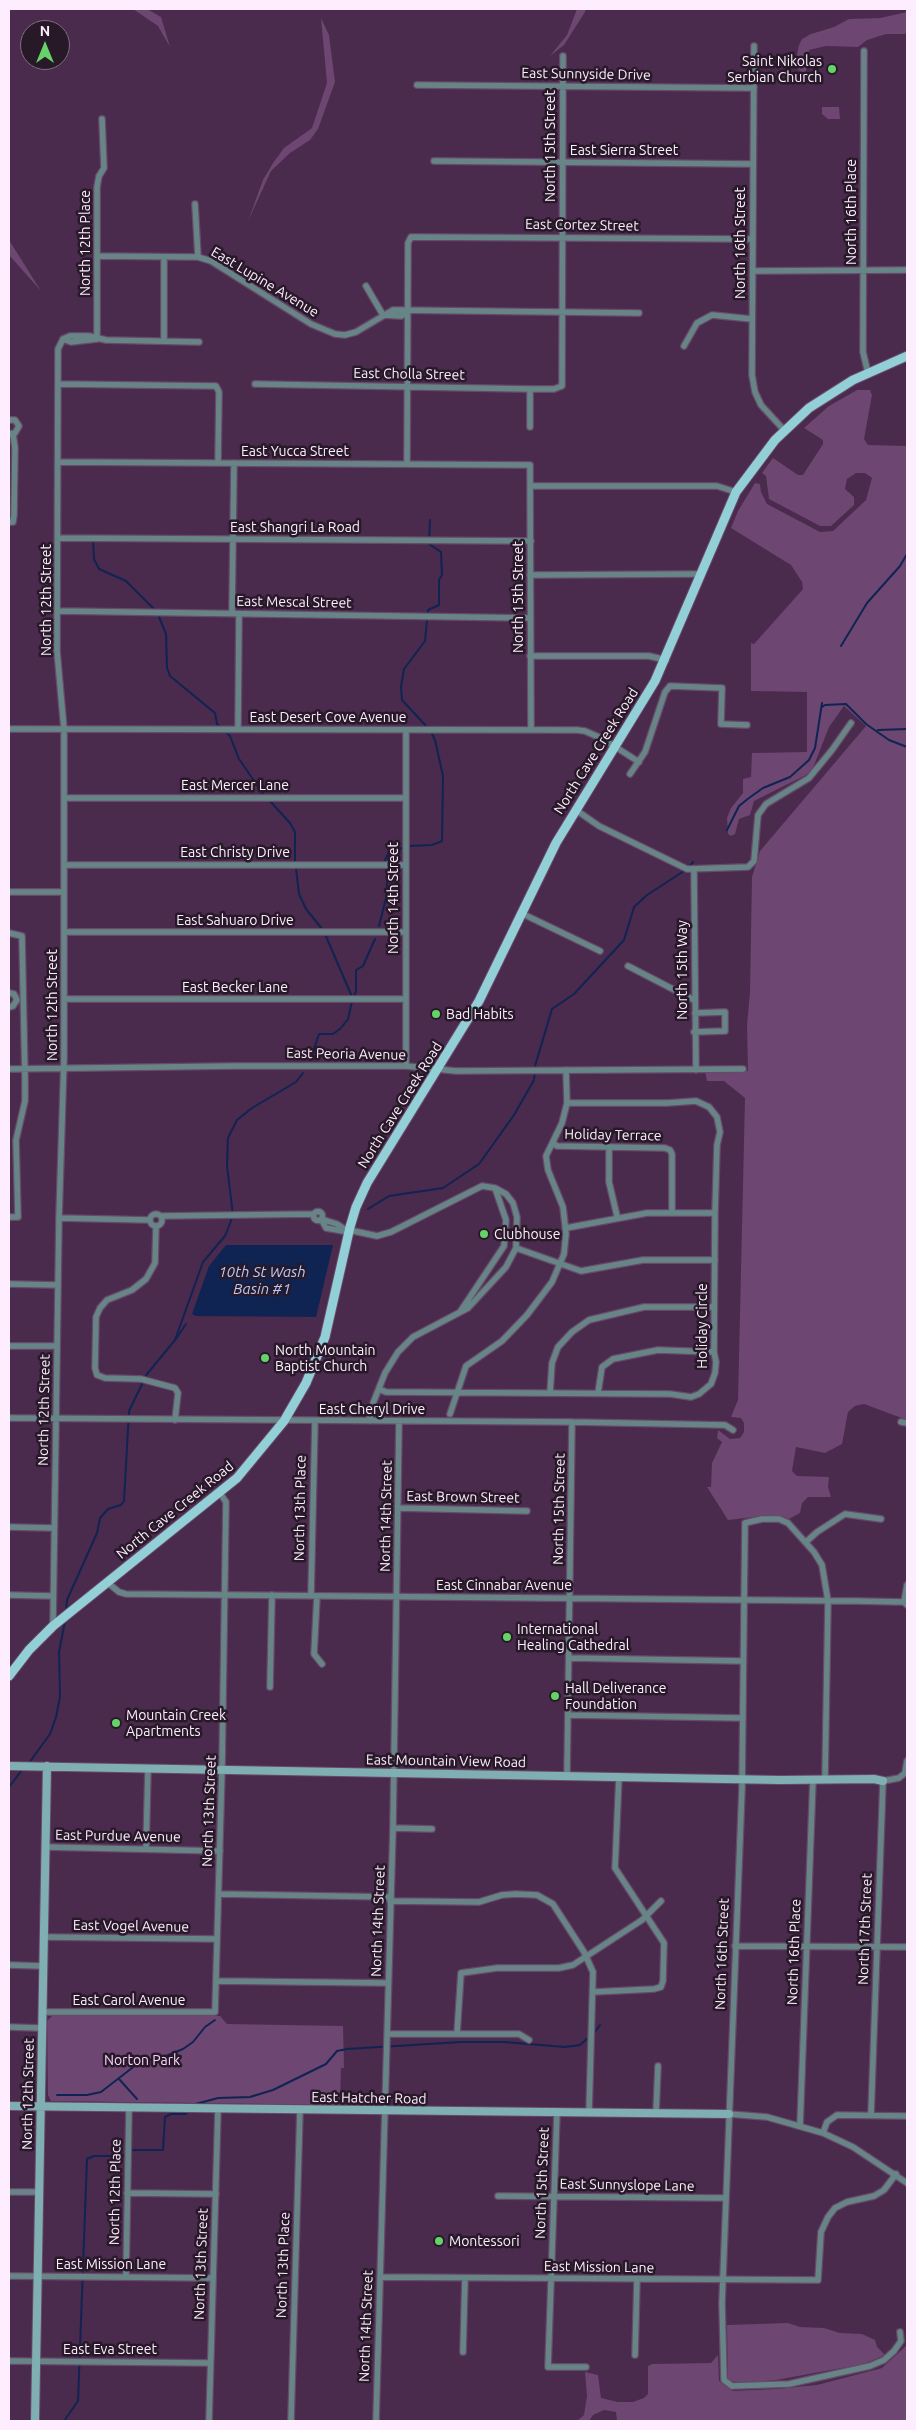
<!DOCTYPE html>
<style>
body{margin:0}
#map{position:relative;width:916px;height:2430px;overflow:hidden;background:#4a2a4d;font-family:Ubuntu,sans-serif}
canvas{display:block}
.frame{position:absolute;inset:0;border:10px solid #feedff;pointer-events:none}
.north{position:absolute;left:20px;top:20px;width:50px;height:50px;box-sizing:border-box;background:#281929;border:1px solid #7e6e7f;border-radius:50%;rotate:0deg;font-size:14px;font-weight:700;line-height:20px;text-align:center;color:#feedff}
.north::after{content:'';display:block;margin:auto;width:18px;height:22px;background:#64d468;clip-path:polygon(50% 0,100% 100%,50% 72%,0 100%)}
</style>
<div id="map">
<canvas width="916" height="2430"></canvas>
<div class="frame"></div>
<div class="north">N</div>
</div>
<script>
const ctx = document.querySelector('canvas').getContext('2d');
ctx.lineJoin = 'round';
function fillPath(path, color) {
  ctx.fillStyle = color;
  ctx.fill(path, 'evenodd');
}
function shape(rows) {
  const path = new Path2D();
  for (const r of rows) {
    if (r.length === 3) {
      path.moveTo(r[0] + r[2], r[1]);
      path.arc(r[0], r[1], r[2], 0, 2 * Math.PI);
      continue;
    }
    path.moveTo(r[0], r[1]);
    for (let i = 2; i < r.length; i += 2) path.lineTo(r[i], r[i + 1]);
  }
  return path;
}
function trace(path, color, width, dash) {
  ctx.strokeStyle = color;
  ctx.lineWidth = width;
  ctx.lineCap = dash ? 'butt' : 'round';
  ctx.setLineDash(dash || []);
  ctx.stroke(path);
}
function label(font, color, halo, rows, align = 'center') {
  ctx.font = font + ' Ubuntu,sans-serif';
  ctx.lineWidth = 5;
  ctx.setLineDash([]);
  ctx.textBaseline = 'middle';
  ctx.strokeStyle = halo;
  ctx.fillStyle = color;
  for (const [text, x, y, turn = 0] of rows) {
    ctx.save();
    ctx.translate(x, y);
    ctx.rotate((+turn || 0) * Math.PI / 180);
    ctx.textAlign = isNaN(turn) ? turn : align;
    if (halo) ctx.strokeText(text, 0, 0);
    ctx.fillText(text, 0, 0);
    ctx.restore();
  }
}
fillPath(shape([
 [133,9,147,9,161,17,170,47,158,26],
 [577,9,586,9,585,12,564,45,550,56,567,35],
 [907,12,907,31,905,34,886,34,867,40,858,47,826,46,809,50,805,78,795,65,799,45,802,39,811,34,834,27,849,19,880,18],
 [321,18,329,35,335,82,318,129,310,140,290,153,271,171,248,221,263,180,273,163,284,148,312,128,327,83],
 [822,107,839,107,840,119,828,119,822,114],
 [9,240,41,291,9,255],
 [857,390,870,390,872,395,864,439,868,445,907,446,907,1420,864,1404,855,1406,848,1412,842,1444,825,1453,796,1447,792,1471,797,1476,829,1477,828,1487,831,1497,808,1497,802,1503,800,1513,787,1520,772,1515,728,1520,707,1487,711,1487,712,1463,722,1442,717,1438,718,1430,730,1439,740,1438,744,1432,744,1423,741,1418,731,1417,738,1400,745,1098,724,1081,707,1081,705,1071,748,1071,747,1025,750,992,752,877,760,851,866,726,844,706,829,727,813,768,806,775,754,801,750,815,739,819,735,834,731,836,728,834,727,818,731,808,743,793,743,779,751,777,752,753,807,752,807,692,751,691,751,643,754,644,803,589,802,582,791,565,731,528,738,511,755,483,760,484,761,492,767,504,820,532,833,531,866,500,872,478,865,473,856,473,847,479,845,489,854,497,854,505,831,526,820,526,769,499,766,476,762,473,773,458,798,475,803,475,823,444,823,440,804,428,829,406],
 [53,2015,220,2016,227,2024,343,2026,344,2068,341,2068,340,2105,51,2101,48,2095,47,2021],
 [788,2323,800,2327,824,2328,840,2333,862,2334,875,2340,877,2347,885,2355,864,2364,776,2380,746,2383,728,2381,727,2325],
 [907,2345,907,2421,617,2421,616,2412,604,2410,593,2415,589,2421,577,2421,584,2415,587,2396,585,2372,598,2375,601,2398,618,2402,633,2402,644,2398,648,2394,648,2366,652,2364,711,2363,718,2355,719,2381,733,2391,775,2389,817,2385,882,2368]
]), '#6d4671');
fillPath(shape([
 [226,1245,333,1245,316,1317,196,1316,192,1314,209,1266]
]), '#102454');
trace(shape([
 [93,540,94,559,99,569,126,581,157,612,166,634,167,668,170,676,215,713,217,724,221,728],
 [841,646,867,603,900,566,907,554],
 [822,707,825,705,846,704,866,724,889,740,907,747],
 [428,728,402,700,401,687,404,669,425,641,428,610,439,605,439,580,442,575,441,552,429,544,430,520],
 [878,730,907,729],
 [225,731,230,736,239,759,265,797],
 [269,800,290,823,295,832,295,863],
 [727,830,739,806,749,798,763,788,790,777,809,760,815,748,822,703],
 [408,846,432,845,442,841,443,776,435,740,431,732],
 [296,868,299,894,306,909,323,930],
 [688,868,693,862],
 [379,926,386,898,388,869,385,860,388,854,404,847],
 [325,934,353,999],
 [354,997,356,991,356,970,363,966,375,939],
 [310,1060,319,1034,333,1034,341,1028,348,1019,352,1001],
 [368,1209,389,1196,443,1188,479,1164,514,1115,534,1080,535,1066,552,1009,574,994,624,940,634,907,647,895,684,871],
 [176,1339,186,1324],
 [66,1612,67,1600,97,1533,100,1518,108,1509,121,1505,124,1501,129,1411,147,1374,175,1340,203,1262,225,1236,229,1226,233,1215,227,1166,228,1138,237,1120,252,1108,296,1082,303,1073],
 [29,1763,50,1734,56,1717,60,1697,59,1652,65,1621],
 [9,1787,22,1770],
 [594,2033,600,2025],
 [119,2079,137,2099],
 [57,2095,87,2095,101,2092,141,2061,161,2058,183,2049,193,2042,205,2027,215,2020],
 [192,2105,218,2098,250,2097,273,2090,326,2064,337,2051,347,2049,461,2042,504,2042,565,2047,580,2045,590,2036],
 [64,2421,78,2401,87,2159,94,2156,123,2156,133,2150,163,2150,165,2117,171,2114,186,2114,188,2111]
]), '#102454', 2);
const street = shape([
 [754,46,752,375,755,392,761,405,784,430],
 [864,51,863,352,868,373],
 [417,85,754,88],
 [434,161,753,164],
 [195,204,198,257],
 [97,256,198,257,211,261,311,324,335,334,345,335,356,332,393,310,639,313],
 [753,271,907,270],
 [366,286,383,315],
 [383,315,401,316,408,312],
 [63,339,70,336,89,336,106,340,199,342],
 [63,339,71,342,97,339],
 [97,339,97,187,99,176,104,168,102,119],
 [164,341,164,257],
 [684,346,697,323,712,315,752,319],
 [59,384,216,386,219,392,218,462],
 [255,384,530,389,554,389,562,386,563,56],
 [9,420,15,420,19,426,15,433,9,434],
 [530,427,530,389],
 [59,462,530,465,531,729],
 [407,464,408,243,411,237,753,239],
 [531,486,717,486,736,492],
 [9,522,13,522,14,515,15,448,13,434],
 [58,538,531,541],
 [530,575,701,574],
 [58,611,530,618],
 [232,613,234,463],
 [530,656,649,656,666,660],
 [9,729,577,730,585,731,603,739,639,762],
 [238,729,239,614],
 [406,730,406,1066],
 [630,774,645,752,665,692,670,686,722,688,721,724,747,725],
 [64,798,406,798],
 [576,810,599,826,687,869,748,867,754,861,758,815,766,804,809,778,832,750,851,723],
 [64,865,405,865],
 [694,870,696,1070],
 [9,892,64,892],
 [523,914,600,951],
 [64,932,405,932],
 [9,933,22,936,25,1079,25,1101,16,1140,18,1217,9,1217],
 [628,966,694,1000],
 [9,993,14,994,17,1000,13,1006,9,1007],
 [64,999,406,999],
 [694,1032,725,1031,725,1012,695,1013],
 [9,1069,234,1066,406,1066,456,1071,743,1069],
 [553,1143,557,1146,665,1148,670,1150,672,1154,672,1212],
 [609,1147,609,1182,617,1216],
 [318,1216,4.5],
 [156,1220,6],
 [161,1216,313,1214],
 [59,1218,150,1220],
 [321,1219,326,1228,349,1232],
 [321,1219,337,1224,349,1232],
 [156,1226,155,1263,146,1279,132,1290,107,1300,100,1308,96,1317,95,1368,97,1375,105,1378,141,1379,175,1388,178,1393,175,1420],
 [566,1228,647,1213,715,1213],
 [349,1230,377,1236,391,1232,482,1186,495,1188,506,1194,513,1203,517,1217,516,1248,506,1267,468,1308,413,1337,398,1352,385,1373,370,1411,370,1421],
 [516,1248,581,1271,643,1260,715,1260],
 [9,1284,58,1285],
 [460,1312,504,1246,506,1220,495,1188],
 [9,1346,57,1346],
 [379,1389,386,1392,670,1394,691,1397,699,1394,711,1384,715,1373,716,1362,714,1352,715,1213,717,1145,720,1132,717,1117,709,1107,696,1101,667,1103,567,1103],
 [550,1393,552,1363,558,1347,572,1332,589,1320,644,1307,714,1307],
 [598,1393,602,1367,613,1359,658,1350,714,1352],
 [450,1414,466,1366,502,1341,527,1315,552,1282,564,1254,566,1234,563,1207,548,1170,546,1156,562,1123,567,1103,566,1070],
 [9,1418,572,1422,725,1425,733,1430],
 [901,1422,907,1423],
 [399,1508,527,1511],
 [9,1527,54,1528],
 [806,1542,817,1532,845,1514,881,1519],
 [108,1583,119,1592,126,1594,855,1601,904,1602,907,1605],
 [9,1595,52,1596],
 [311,1596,315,1421],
 [317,1596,314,1654,322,1664],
 [904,1602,907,1585],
 [53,1626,59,1218,64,1059,64,729,57,651,58,349,63,339],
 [570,1658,742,1661],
 [270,1687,272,1595],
 [569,1715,742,1718],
 [567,1775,572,1422],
 [825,1779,828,1601,822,1565,814,1552,788,1523,779,1519,762,1519,745,1523,742,1789,722,2303,724,2380,732,2386,789,2384,870,2366,884,2360,894,2351,901,2341,900,2332],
 [393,1828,432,1829],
 [46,1847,220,1851],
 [146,1849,148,1768],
 [219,1894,390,1897],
 [390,1901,479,1902,502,1895,516,1894,537,1895,553,1904,584,1952,593,1972,589,2113],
 [44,1937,217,1939],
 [735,1946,907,1947],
 [9,1965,43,1966],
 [217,1981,388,1983],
 [593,1992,654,1989,661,1987,663,1981,664,1943,615,1868,619,1776],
 [42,2012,215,2012,222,1769,226,1502,220,1493],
 [9,2027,41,2028],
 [387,2034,519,2034,529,2040],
 [457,2034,461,1973,497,1968,559,1968,573,1965,642,1920,661,1901],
 [557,2112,548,2367,586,2367],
 [656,2113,658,2066],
 [729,2114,767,2117,823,2133,853,2147,907,2183],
 [871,2115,883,1781,899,1778,905,1773,907,1761],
 [800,2126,813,1779],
 [823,2133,827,2122,837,2115,907,2116],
 [9,2192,39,2192],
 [127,2193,216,2194],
 [498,2196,725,2198],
 [9,2276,213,2278],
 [126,2277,129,2108],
 [380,2277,818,2280,821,2232,828,2217,835,2208,847,2202,874,2196,884,2190,896,2174],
 [463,2352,465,2278],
 [635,2355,637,2280],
 [9,2361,210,2363],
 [209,2421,218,2109],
 [291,2421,300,2109],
 [376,2421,393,1828,399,1422]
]);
const secondary = shape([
 [9,1766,780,1780,874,1779,883,1781],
 [9,2106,729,2114],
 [35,2421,47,1766]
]);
const primary = shape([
 [9,1676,29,1650,53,1626,237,1478,284,1421,306,1383,325,1337,350,1227,356,1207,367,1183,479,1001,556,843,655,681,736,492,775,440,809,408,853,380,907,356]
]);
trace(street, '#674969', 8);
trace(secondary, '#674969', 10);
trace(primary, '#674969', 11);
trace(street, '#678487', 5.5);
trace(secondary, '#80afb3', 8);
trace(primary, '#93cfd6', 9);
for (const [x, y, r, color] of [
 [832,69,5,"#64d468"],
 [436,1014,5,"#64d468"],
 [484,1234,5,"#64d468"],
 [265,1358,5,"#64d468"],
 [507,1637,5,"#64d468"],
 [555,1696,5,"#64d468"],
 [116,1723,5,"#64d468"],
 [439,2241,5,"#64d468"]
]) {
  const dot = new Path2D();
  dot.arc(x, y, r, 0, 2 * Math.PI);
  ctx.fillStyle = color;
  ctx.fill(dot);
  trace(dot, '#281929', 2);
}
label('14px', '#feedff', '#281929', [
 ["Saint Nikolas",822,61,"right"],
 ["Serbian Church",822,77,"right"],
 ["Bad Habits",446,1014],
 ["Clubhouse",494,1234],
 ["North Mountain",275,1350],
 ["Baptist Church",275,1366],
 ["International",517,1629],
 ["Healing Cathedral",517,1645],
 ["Hall Deliverance",565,1688],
 ["Foundation",565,1704],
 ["Mountain Creek",126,1715],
 ["Apartments",126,1731],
 ["Montessori",449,2241]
], 'left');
label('14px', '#feedff', '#281929', [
 ["East Sunnyside Drive",586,74,1],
 ["North 15th Street",550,146,-90],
 ["East Sierra Street",624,150],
 ["North 16th Place",851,212,-90],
 ["East Cortez Street",582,225,1],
 ["North 12th Place",85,243,-90],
 ["North 16th Street",740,243,-90],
 ["East Lupine Avenue",265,282,31],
 ["East Cholla Street",409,374,1],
 ["East Yucca Street",295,451],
 ["East Shangri La Road",295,527],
 ["North 15th Street",518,597,-90],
 ["North 12th Street",46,600,-90],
 ["East Mescal Street",294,602,1],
 ["East Desert Cove Avenue",328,717],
 ["North Cave Creek Road",596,751,-58],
 ["East Mercer Lane",235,785],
 ["East Christy Drive",235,852],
 ["North 14th Street",393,898,-90],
 ["East Sahuaro Drive",235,920],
 ["North 15th Way",682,970,-90],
 ["East Becker Lane",235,987],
 ["North 12th Street",52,1005,-90],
 ["East Peoria Avenue",346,1054,1],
 ["North Cave Creek Road",400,1105,-58],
 ["Holiday Terrace",613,1135,1],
 ["Holiday Circle",702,1326,-90],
 ["East Cheryl Drive",372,1409],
 ["North 12th Street",44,1410,-89],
 ["East Brown Street",463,1497,1],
 ["North 13th Place",300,1508,-89],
 ["North 15th Street",559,1509,-89],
 ["North Cave Creek Road",175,1510,-39],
 ["North 14th Street",386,1516,-89],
 ["East Cinnabar Avenue",504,1585],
 ["East Mountain View Road",446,1761,1],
 ["North 13th Street",209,1811,-88],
 ["East Purdue Avenue",118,1836,1],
 ["North 14th Street",378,1921,-88],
 ["East Vogel Avenue",131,1926,1],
 ["North 17th Street",865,1929,-88],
 ["North 16th Place",794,1952,-88],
 ["North 16th Street",722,1954,-88],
 ["East Carol Avenue",129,2000],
 ["North 12th Street",28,2094,-89],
 ["East Hatcher Road",369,2098,1],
 ["North 15th Street",542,2183,-88],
 ["East Sunnyslope Lane",627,2185,1],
 ["North 12th Place",115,2192,-89],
 ["East Mission Lane",111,2264],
 ["North 13th Street",201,2264,-88],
 ["North 13th Place",283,2265,-88],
 ["East Mission Lane",599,2267,1],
 ["North 14th Street",366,2326,-88],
 ["East Eva Street",110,2349]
]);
label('14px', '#fcd3ff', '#281929', [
 ["Norton Park",142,2060]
]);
label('italic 15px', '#b4ccfd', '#281929', [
 ["10th St Wash",262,1272],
 ["Basin #1",262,1289]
]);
</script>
